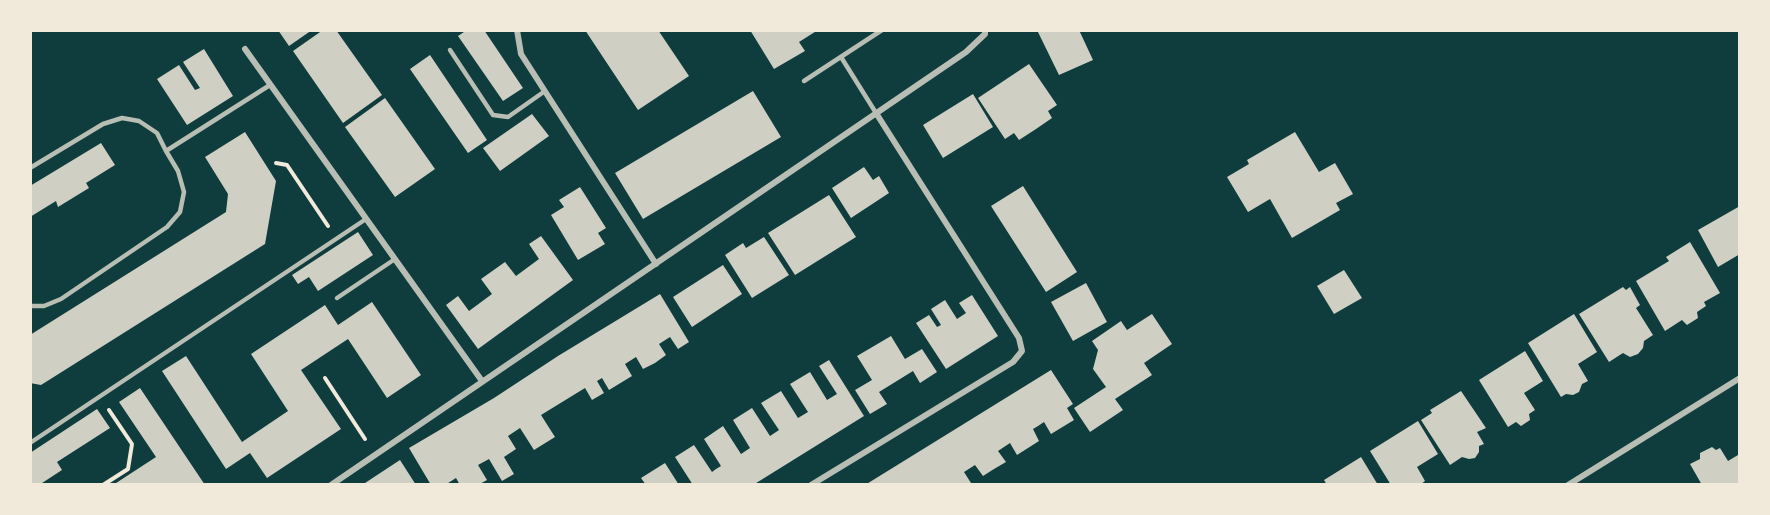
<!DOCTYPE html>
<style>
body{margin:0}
#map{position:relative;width:1770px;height:515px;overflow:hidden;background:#0f3d3e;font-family:Karla,sans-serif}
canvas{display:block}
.frame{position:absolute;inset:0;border:32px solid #f1e9da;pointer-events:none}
</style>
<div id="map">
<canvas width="1770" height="515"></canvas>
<div class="frame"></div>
</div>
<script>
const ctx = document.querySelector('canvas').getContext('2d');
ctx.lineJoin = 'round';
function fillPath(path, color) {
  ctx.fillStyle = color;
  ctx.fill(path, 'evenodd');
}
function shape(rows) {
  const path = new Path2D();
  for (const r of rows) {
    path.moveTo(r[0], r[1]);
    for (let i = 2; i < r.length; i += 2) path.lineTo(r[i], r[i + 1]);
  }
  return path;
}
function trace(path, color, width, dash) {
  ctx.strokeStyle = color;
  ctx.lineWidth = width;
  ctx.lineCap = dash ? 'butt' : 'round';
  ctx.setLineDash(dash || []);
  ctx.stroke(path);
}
fillPath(shape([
 [278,30,312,30,289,46],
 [323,30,336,30,382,95,343,123,293,51],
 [467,30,484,30,523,88,503,101,458,36],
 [585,30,658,30,689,76,638,110],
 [750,30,818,30,799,42,805,51,774,69],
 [1037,30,1079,30,1093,60,1059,75],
 [204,49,233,96,187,125,157,79,179,65,195,90,200,88,183,62],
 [430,55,487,140,468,153,410,69],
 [1029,64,1057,105,1048,111,1052,118,1036,129,1019,140,1014,133,1005,139,978,98],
 [753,91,781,137,643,219,615,173],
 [973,94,993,127,943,158,923,125],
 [385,98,435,169,395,197,345,127],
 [532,114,549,136,500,171,483,148],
 [245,132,276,181,265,244,41,385,30,383,30,335,226,212,228,194,205,157],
 [1295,132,1319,172,1335,163,1353,194,1336,203,1340,210,1292,238,1270,199,1248,212,1227,177,1249,164,1247,160],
 [101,143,115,165,86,183,89,188,58,207,56,201,30,217,30,186],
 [864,167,873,180,879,176,889,193,851,218,832,188],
 [1023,186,1077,272,1046,292,991,206],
 [580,187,606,228,598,233,605,244,578,260,551,215,564,207,559,200],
 [829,195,856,237,795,275,768,233],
 [1740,206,1740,254,1718,267,1698,230],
 [358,232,373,255,318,291,309,277,298,284,292,275],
 [541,236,573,280,478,349,446,305,458,296,469,311,492,294,481,279,505,262,516,276,539,259,529,244],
 [764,237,789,275,752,298,725,255,743,243,746,248],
 [1690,242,1720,293,1704,302,1706,306,1697,312,1698,318,1687,325,1682,320,1665,331,1636,281,1669,261,1666,257],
 [723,265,742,294,692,327,673,297],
 [1344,270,1362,298,1334,314,1317,286],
 [1086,283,1107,322,1073,341,1051,302],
 [1623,287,1626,290,1630,287,1640,305,1636,308,1653,335,1644,341,1643,348,1638,354,1630,357,1623,353,1609,362,1579,314],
 [660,294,689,342,678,349,670,337,659,344,666,355,655,363,643,369,636,357,625,364,632,376,609,390,602,378,597,381,604,393,592,400,585,388,541,415,555,437,534,450,520,428,508,436,516,449,504,457,514,474,502,481,489,459,478,465,487,480,478,485,460,485,456,478,445,485,431,485,409,448,494,398,558,356],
 [972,295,998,336,946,369,916,323,929,315,937,327,941,325,931,309,945,300,957,319,966,313,959,303],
 [372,302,421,375,387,398,348,339,301,370,341,429,267,478,250,453,226,469,162,371,186,356,242,442,288,411,251,354,325,305,338,325],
 [1152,314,1172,344,1144,363,1152,375,1115,399,1123,410,1090,432,1074,408,1106,387,1093,369,1098,350,1092,341,1121,321,1127,330],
 [1574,314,1597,352,1578,364,1588,381,1582,384,1579,392,1573,395,1566,394,1561,397,1528,343],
 [891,336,905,359,922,349,937,372,920,383,913,371,879,392,887,404,870,414,855,390,872,380,857,356],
 [1525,351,1543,381,1524,393,1535,410,1529,414,1530,420,1521,426,1516,422,1508,427,1479,380],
 [829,360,864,416,753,485,693,485,675,457,694,445,712,472,716,469,721,466,704,439,723,426,741,454,750,448,733,420,752,408,770,436,779,430,761,403,781,391,798,418,808,412,790,384,810,372,827,400,837,394,819,366],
 [1051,370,1073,404,1067,408,1074,420,1051,434,1044,422,1038,426,1033,429,1039,441,1017,455,1010,443,998,451,1006,462,994,469,983,476,975,465,964,472,971,483,968,485,865,485],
 [140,388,205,485,113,485,156,457,119,402],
 [1461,391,1486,428,1477,432,1484,444,1479,446,1479,452,1475,458,1469,459,1462,457,1450,465,1421,420,1432,413,1430,410],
 [97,409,110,428,57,462,62,470,39,485,30,485,30,453],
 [1418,421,1438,454,1417,467,1425,481,1420,485,1391,485,1370,451],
 [1712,447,1716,450,1720,448,1728,461,1738,455,1740,485,1702,485,1690,464,1700,459,1700,453],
 [1361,457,1378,485,1327,485,1324,480],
 [400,460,416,485,366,485,365,483],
 [665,463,679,485,646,485,641,478]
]), '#cfcfc3');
trace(shape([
 [276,163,287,165,328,226],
 [325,378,365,439],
 [103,485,128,469,132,444,109,410]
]), '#f1e9da', 4);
trace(shape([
 [450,50,493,115,508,117,545,91],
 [841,57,876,113],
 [804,81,882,30],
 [30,168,103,124,122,118,139,121,157,133,166,151],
 [337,298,395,259],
 [30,306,44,306,61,299,167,227,180,212,184,192,178,171,166,151,270,85],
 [30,443,366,219]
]), '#b8beb3', 4.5);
trace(shape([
 [517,30,521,54,656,264],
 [245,49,482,381],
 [331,485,966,52,985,34,985,30],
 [811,485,1013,362,1022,351,1019,338,876,113],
 [1568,485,1740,378]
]), '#b8beb3', 6);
</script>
